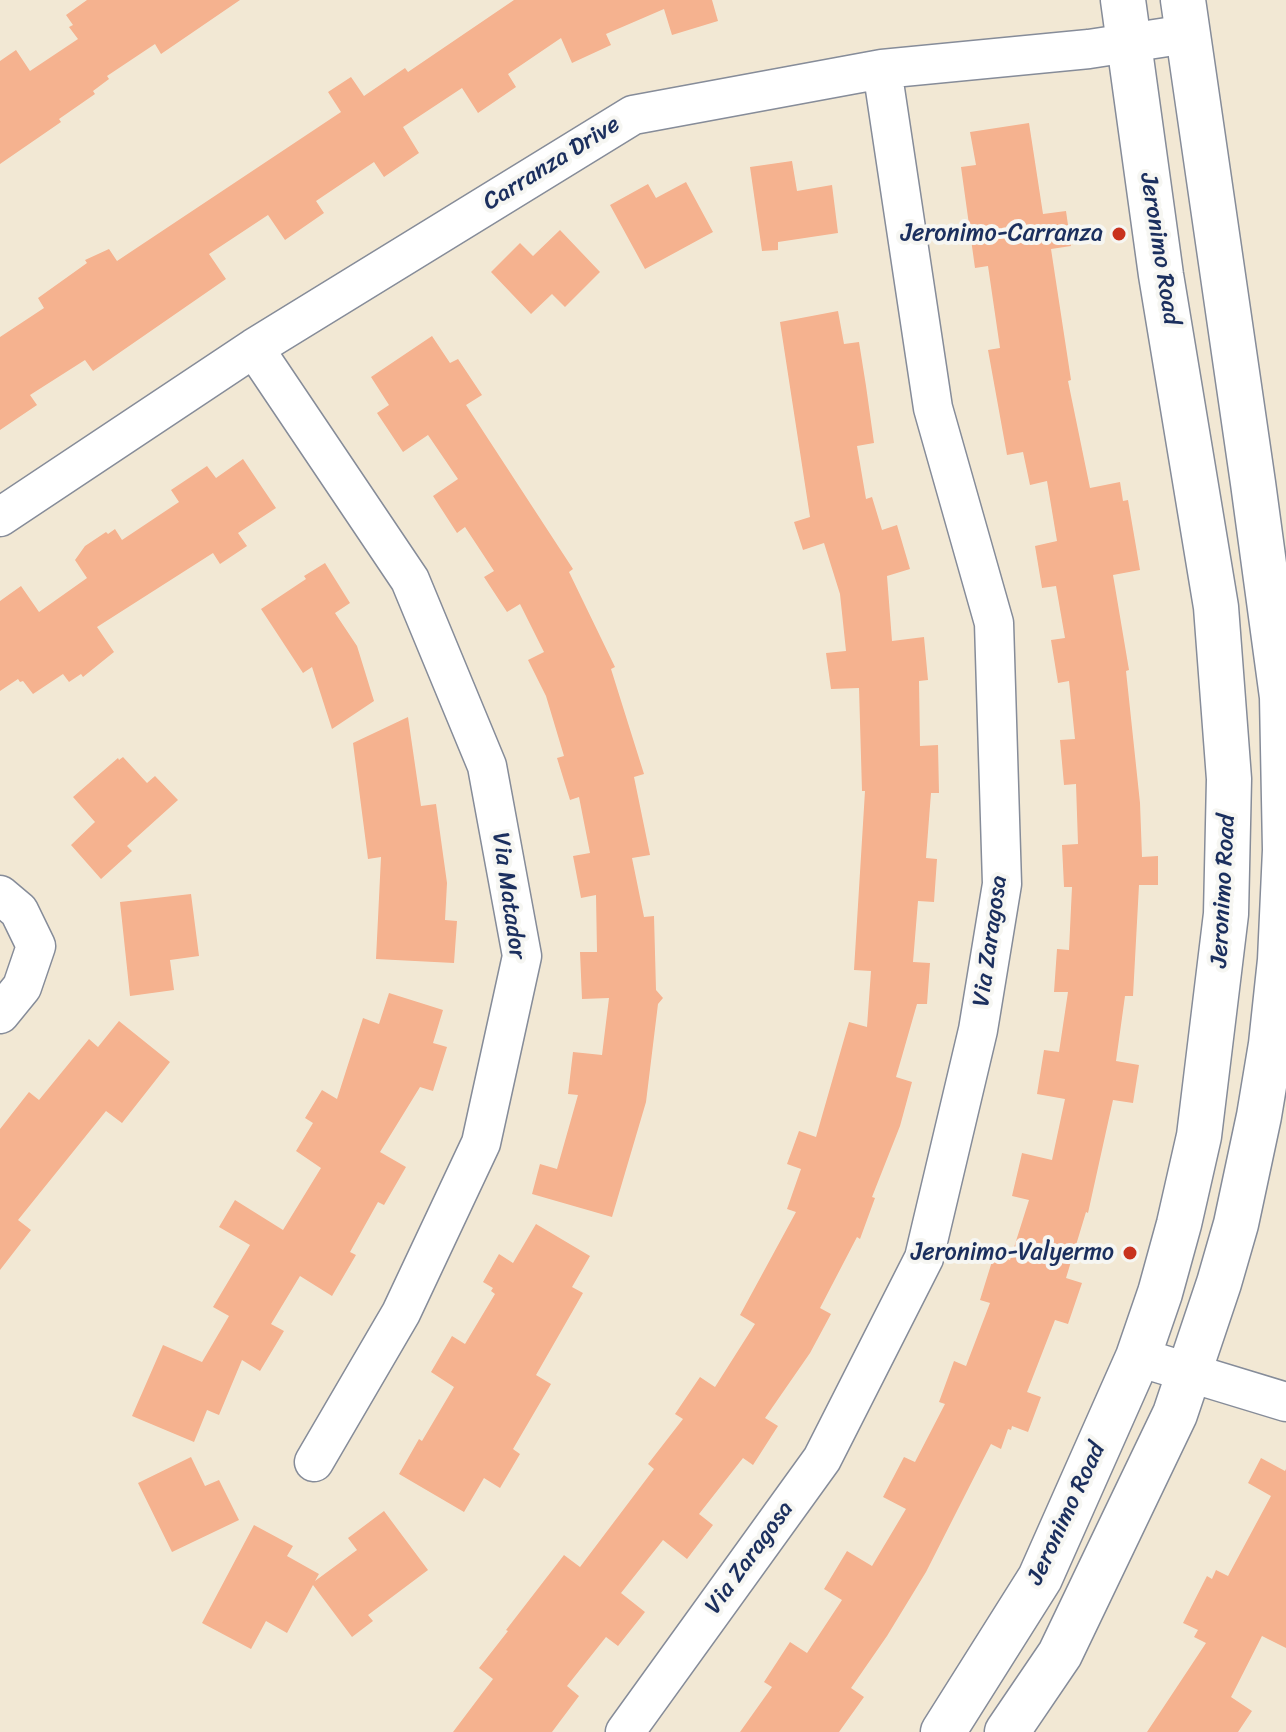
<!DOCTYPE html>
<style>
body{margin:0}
canvas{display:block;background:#f2e8d4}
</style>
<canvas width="1286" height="1732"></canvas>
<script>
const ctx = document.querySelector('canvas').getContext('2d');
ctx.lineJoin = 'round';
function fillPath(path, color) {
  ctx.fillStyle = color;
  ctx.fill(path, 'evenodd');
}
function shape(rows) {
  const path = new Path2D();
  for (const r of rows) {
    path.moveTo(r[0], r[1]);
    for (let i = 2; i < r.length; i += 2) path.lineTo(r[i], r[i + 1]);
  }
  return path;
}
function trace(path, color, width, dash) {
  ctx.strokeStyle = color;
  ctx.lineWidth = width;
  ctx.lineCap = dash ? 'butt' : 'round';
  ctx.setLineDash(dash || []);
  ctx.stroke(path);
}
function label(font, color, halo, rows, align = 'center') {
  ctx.font = font + ' Sriracha,sans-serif';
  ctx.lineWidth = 8;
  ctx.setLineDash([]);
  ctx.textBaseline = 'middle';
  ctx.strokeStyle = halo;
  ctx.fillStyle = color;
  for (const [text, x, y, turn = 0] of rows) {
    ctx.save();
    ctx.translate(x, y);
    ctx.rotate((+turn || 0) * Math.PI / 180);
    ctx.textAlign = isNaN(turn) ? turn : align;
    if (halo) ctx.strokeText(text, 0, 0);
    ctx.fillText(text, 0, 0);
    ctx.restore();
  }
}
fillPath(shape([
 [87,0,240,0,161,54,155,44,107,76,109,79,93,91,95,94,59,119,61,122,0,164,0,61,16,50,30,71,78,39,69,27,73,25,66,15],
 [514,0,712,0,718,21,672,35,664,9,606,34,611,45,572,63,561,38,508,74,516,87,478,113,462,88,403,127,419,153,384,177,374,162,316,201,324,213,285,240,268,215,209,254,226,279,93,371,85,360,30,395,37,405,0,430,0,337,44,308,38,298,87,263,85,260,109,249,117,261,341,112,328,92,351,77,364,96,405,68,408,72],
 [1029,123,1043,214,1066,211,1071,246,1051,249,1071,380,1068,381,1090,488,1120,482,1123,501,1128,500,1140,570,1113,575,1129,670,1126,671,1140,803,1142,857,1158,856,1158,885,1139,885,1133,996,1125,996,1116,1061,1139,1065,1133,1103,1113,1100,1088,1213,1086,1212,1066,1278,1082,1283,1068,1324,1055,1320,1027,1392,1041,1397,1028,1432,1012,1426,1011,1430,1008,1429,1001,1449,991,1444,926,1572,887,1636,851,1688,864,1697,839,1732,740,1732,772,1687,764,1682,790,1642,807,1653,842,1600,824,1589,847,1551,872,1566,906,1509,883,1497,904,1457,915,1462,945,1404,939,1402,954,1361,966,1366,990,1303,980,1300,994,1255,1010,1260,1029,1200,1012,1196,1022,1153,1052,1160,1065,1099,1037,1094,1044,1050,1059,1052,1068,992,1054,992,1057,949,1069,950,1072,887,1064,887,1062,845,1078,844,1076,784,1064,785,1060,740,1075,739,1069,681,1058,683,1051,640,1065,638,1056,586,1042,588,1035,546,1057,541,1047,481,1030,485,1023,452,1007,455,988,350,1000,348,988,266,975,268,961,167,976,165,970,132],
 [792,161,797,191,832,185,838,233,778,242,778,250,762,251,750,167],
 [686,182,713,232,645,269,610,205,648,184,656,198],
 [560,230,600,272,565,307,552,294,531,314,491,272,520,243,533,256],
 [838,311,844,344,859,342,866,386,874,443,857,446,866,499,872,497,882,530,897,525,910,569,887,576,892,641,924,637,928,680,919,681,920,746,938,745,939,793,931,793,926,858,937,859,934,902,918,901,913,962,930,963,927,1004,917,1004,896,1077,912,1082,900,1126,872,1197,875,1198,860,1239,857,1237,820,1308,831,1314,810,1353,765,1418,778,1426,753,1465,743,1458,699,1514,713,1525,687,1559,663,1540,621,1593,645,1612,618,1646,606,1637,567,1686,579,1696,552,1732,453,1732,493,1679,479,1668,508,1631,506,1630,564,1555,580,1567,654,1469,648,1464,683,1419,675,1414,700,1377,715,1387,755,1324,740,1315,796,1212,787,1209,801,1169,787,1164,799,1131,816,1137,849,1022,867,1027,871,971,854,970,865,791,862,791,859,688,831,689,826,653,846,651,840,594,824,543,803,550,794,522,810,517,780,322],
 [432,336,450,363,458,359,482,395,466,405,573,569,569,572,615,667,611,669,644,774,634,777,650,855,632,858,644,917,654,916,656,990,663,998,658,1004,646,1102,612,1217,532,1194,540,1164,557,1169,578,1095,568,1094,573,1052,602,1055,609,998,582,999,580,952,597,952,596,895,581,898,573,856,590,853,579,797,570,800,557,758,564,756,546,696,528,660,544,652,520,604,507,612,484,577,494,571,465,527,457,533,433,496,458,479,428,435,403,452,377,413,389,405,371,377],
 [243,459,276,508,238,533,247,546,220,564,213,553,97,627,114,652,83,677,81,674,69,682,63,674,33,694,23,681,20,682,18,679,0,691,0,601,21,586,39,612,87,578,75,560,85,546,106,532,108,534,115,529,122,540,179,502,171,490,207,466,216,478],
 [325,563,350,603,335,613,357,646,374,701,332,729,312,667,303,673,261,609,306,579,304,576],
 [408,717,421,806,436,804,447,883,445,920,457,921,454,963,376,959,381,857,368,859,353,743],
 [123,757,147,783,155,776,178,800,127,846,132,851,101,879,71,845,95,822,73,797,118,758,119,760],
 [191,894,199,956,170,960,174,990,130,996,120,902],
 [389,993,443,1010,433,1043,447,1047,433,1091,420,1087,380,1152,406,1167,384,1205,378,1202,350,1252,356,1255,332,1296,300,1276,271,1324,284,1331,260,1371,242,1360,219,1415,207,1410,194,1442,132,1416,163,1345,202,1362,229,1316,213,1307,250,1245,219,1227,235,1200,283,1230,321,1168,296,1151,313,1123,305,1118,322,1090,337,1099,363,1018,379,1024],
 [119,1021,170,1062,122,1123,106,1111,18,1220,31,1230,0,1270,0,1129,29,1092,39,1100,89,1039,98,1047],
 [536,1224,590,1256,572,1287,583,1293,536,1375,551,1384,513,1449,520,1454,500,1488,484,1478,464,1512,399,1474,419,1439,422,1441,454,1387,431,1372,452,1336,465,1344,495,1294,491,1291,493,1288,483,1282,499,1254,513,1263],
 [191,1457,205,1486,219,1480,239,1520,172,1552,138,1483],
 [1261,1458,1285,1471,1286,1469,1286,1648,1262,1636,1231,1697,1252,1711,1238,1732,1147,1732,1206,1643,1194,1637,1198,1630,1183,1623,1207,1576,1212,1579,1216,1570,1228,1576,1271,1496,1248,1483],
 [384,1511,428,1570,368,1615,373,1621,352,1637,313,1585,287,1633,266,1621,251,1649,202,1623,254,1525,293,1546,287,1556,319,1574,315,1581,357,1550,348,1538]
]), '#f5b28f');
const minor = shape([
 [254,348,410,580,487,766,522,956,481,1143,401,1313,314,1462],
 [0,517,254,348,633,115,882,69,1089,49,1187,34],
 [0,895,19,911,36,946,22,987,0,1014],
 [1138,1357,1286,1402],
 [625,1732,822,1459,924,1258,978,1030,1002,884,994,623,933,408,882,69]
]);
const secondary = shape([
 [943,1732,1040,1578,1138,1357,1160,1293,1179,1224,1199,1136,1226,914,1229,779,1216,607,1161,275,1123,0],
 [1007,1732,1060,1654,1175,1414,1219,1283,1236,1224,1259,1116,1271,1044,1280,960,1285,850,1282,697,1253,483,1183,0]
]);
trace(minor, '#868c99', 41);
trace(secondary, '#868c99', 47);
trace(minor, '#fff', 38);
trace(secondary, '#fff', 44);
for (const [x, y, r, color] of [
 [1119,234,8,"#c8321e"],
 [1130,1253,8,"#c8321e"]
]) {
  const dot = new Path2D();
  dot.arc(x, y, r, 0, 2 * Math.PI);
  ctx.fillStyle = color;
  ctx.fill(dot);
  trace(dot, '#f6f6f2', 3);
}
label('24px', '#1b2f5e', '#f6f6f2', [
 ["Carranza Drive",552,164,-32],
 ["Jeronimo Road",1159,249,81],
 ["Jeronimo Road",1224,891,-87],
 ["Via Matador",508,896,82],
 ["Via Zaragosa",991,941,-82],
 ["Jeronimo Road",1067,1514,-65],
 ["Via Zaragosa",750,1558,-54]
]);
label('24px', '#1b2f5e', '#f6f6f2', [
 ["Jeronimo-Carranza",1103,234],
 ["Jeronimo-Valyermo",1114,1253]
], 'right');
</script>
